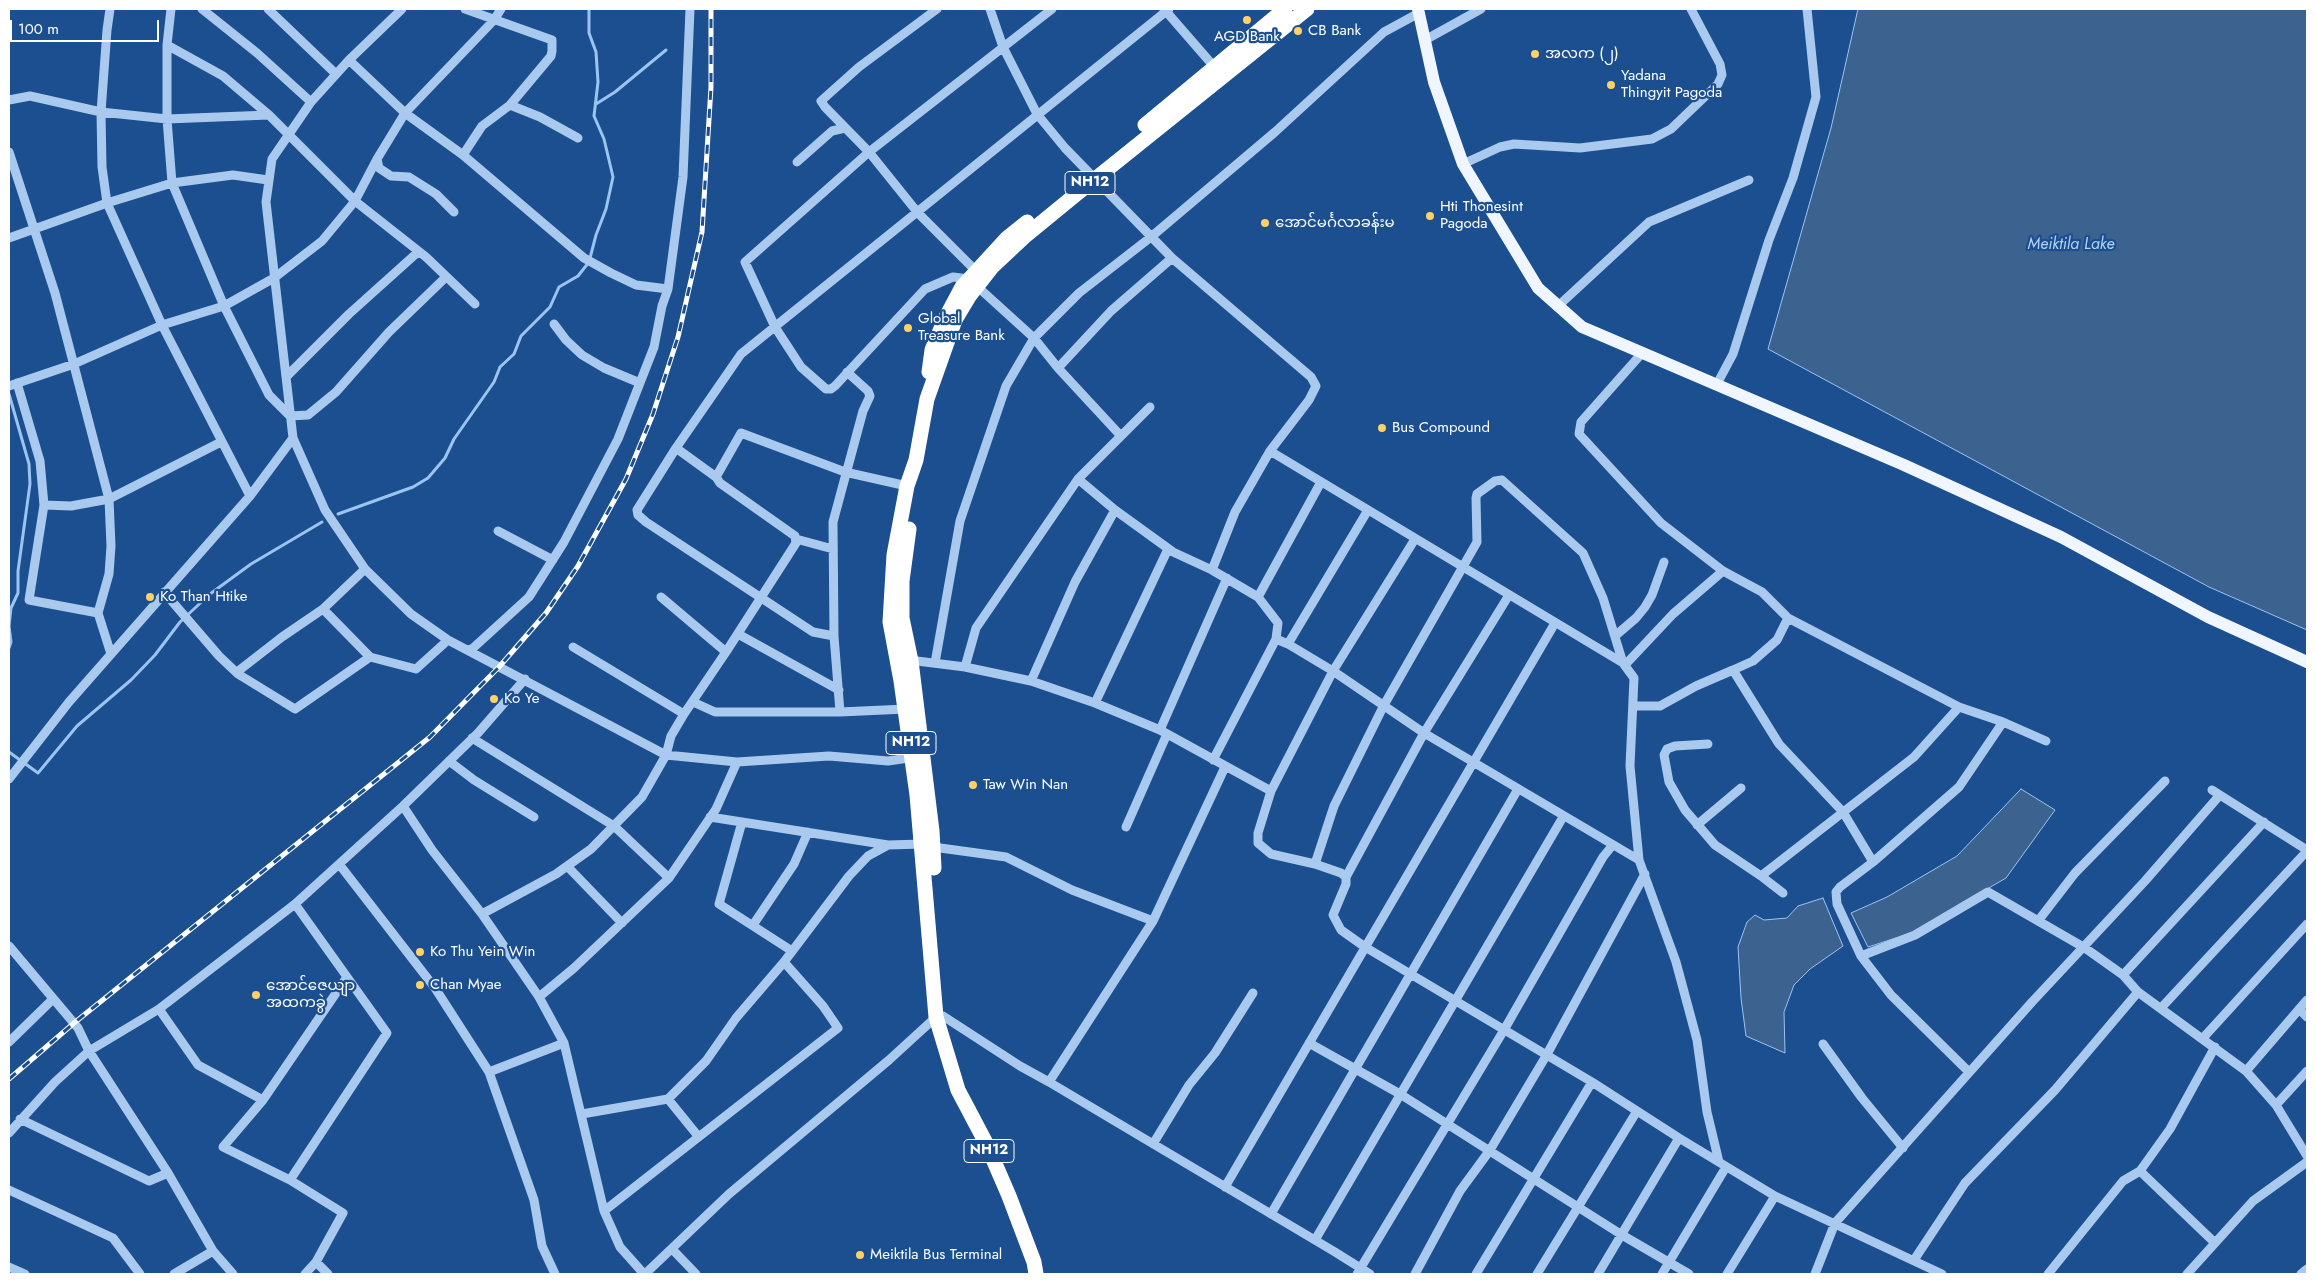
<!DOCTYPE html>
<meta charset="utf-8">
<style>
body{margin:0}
#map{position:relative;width:2316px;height:1283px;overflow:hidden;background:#1b4f8f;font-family:Jost,sans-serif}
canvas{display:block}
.frame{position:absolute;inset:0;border:10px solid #fff;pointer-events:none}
.scale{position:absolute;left:10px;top:20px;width:149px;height:22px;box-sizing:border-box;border:2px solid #fff;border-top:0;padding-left:6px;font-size:15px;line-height:18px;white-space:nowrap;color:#fff;-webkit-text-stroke:4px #1b4f8f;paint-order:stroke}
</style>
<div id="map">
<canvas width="2316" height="1283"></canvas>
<div class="frame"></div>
<div class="scale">100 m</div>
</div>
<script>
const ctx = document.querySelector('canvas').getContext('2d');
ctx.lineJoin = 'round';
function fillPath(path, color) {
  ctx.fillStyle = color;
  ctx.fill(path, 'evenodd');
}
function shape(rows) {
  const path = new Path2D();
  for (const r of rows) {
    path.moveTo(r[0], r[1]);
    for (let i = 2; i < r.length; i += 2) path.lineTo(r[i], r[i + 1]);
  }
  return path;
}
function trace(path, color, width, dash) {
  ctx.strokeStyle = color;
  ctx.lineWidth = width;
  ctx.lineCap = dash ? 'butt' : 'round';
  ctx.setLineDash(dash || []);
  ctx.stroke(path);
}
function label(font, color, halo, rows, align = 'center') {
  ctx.font = font + ' Jost,"Noto Sans Myanmar",sans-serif';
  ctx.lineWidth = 4.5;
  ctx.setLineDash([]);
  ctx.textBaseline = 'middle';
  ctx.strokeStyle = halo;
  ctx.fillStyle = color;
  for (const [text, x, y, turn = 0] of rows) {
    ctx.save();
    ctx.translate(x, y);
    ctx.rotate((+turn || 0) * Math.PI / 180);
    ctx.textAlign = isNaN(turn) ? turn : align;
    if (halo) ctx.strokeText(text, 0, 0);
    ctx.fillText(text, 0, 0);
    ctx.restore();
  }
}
const water = shape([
 [1858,9,2307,9,2307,630,2209,587,1768,349,1831,128,1858,9],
 [2021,789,2055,810,2006,878,1911,933,1868,947,1851,913,1887,897,1957,856,2021,789],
 [1823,898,1843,946,1810,969,1794,985,1784,1012,1785,1053,1746,1036,1741,998,1738,947,1747,922,1755,915,1764,920,1787,918,1798,906,1823,898]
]);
fillPath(water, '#3c6290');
trace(water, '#9cc4f0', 1);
trace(shape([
 [596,104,615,92,666,50],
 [9,394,29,464,30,484,18,571,18,593,11,608,9,626,11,642,9,648],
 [338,514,413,487,428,478,445,458,454,439,494,382,500,367,514,354,521,336,550,307,559,287,578,276,589,262,596,235,606,209,613,177,604,139,594,116,598,82,596,52,589,33,589,9],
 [9,752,38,773,77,726,131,680,155,655,180,622,210,594,251,564,322,522]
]), '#9cc4f0', 3);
trace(shape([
 [110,9,107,30,101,112,102,167,107,203,162,325,250,496],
 [171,9,167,45,167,119,172,183,224,306,269,395,290,416,308,415,336,392,389,332,446,277],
 [202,9,257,53,311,102],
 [268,9,336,74],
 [402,9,349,60,311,102,272,159,266,202,293,438,325,510,365,569,411,614,448,640,666,755,737,762,829,756,888,761,916,757],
 [937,9,859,67,821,101,825,107,869,152,918,213,980,275],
 [990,9,1003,47,1037,114,1065,148,1172,258,1311,377,1316,386,1309,400,1270,451,1235,512,1212,570],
 [1052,9,869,152,745,262,775,327,801,367,826,389,831,389,835,386,925,289,953,277,969,279,1034,338,1058,368,1120,435],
 [1164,9,1217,70],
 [1425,40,1481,9],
 [167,45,223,76,269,115],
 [349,60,405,113,463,155,584,258,611,273,636,285,668,289],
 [9,100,30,96,101,112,167,119,269,115,355,201,426,257,475,304],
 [510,105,540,117,578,138],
 [9,152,55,293,109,499,111,546,109,574,98,613,111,654],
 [463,155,482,126,510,105,551,56,552,51,552,40,465,9],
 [377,159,379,168,391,176,409,177,436,194,454,212],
 [797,162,832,131,845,128],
 [1463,164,1500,147,1514,144,1580,148,1652,139,1671,129,1718,84,1722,75,1720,64,1691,9],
 [9,238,107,203,172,183,233,175,268,180],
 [1557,307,1649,222,1749,180],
 [554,324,566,340,582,355,604,368,640,383],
 [1643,352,1581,422,1579,434,1661,523,1723,571,1762,592,1788,618,1959,707,2003,722,2046,741],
 [1058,368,1111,311,1172,258],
 [287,376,349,314,418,252],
 [17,383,40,461,44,505,29,600,98,613],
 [1717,384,1733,354,1769,240,1793,178,1816,97,1807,9],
 [9,386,74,364,162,325,224,306,274,278,322,241,355,201,377,159,405,113,494,20,501,9],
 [676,448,637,510,638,515,646,522,813,632,834,636],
 [1270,451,1623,663,1634,678,1630,766,1639,860,1676,962,1697,1040,1707,1112,1719,1162],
 [716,477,741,433,845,472,907,486],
 [1078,479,1115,510,1173,552,1212,570,1258,597,1278,623,1276,639,1288,644,1333,671,1424,733,1639,860],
 [44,505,71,506,109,499,221,442],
 [498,531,553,560],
 [796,539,833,549],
 [164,592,219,656,238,674,295,709,370,657],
 [661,597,726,652],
 [1258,597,1321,482],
 [323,609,370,657,416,669,448,640],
 [1788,618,1777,640,1753,661,1733,670,1779,744,1843,812,1873,862],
 [738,634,839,690],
 [1615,636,1636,618,1645,607,1652,595,1664,562],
 [1288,644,1368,510],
 [573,647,684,714],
 [467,650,472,649,529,597,564,542,618,439,654,347,662,306,668,289,683,177,690,9],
 [909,660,965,667,1031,681,1095,703,1160,730,1271,791,1258,833,1258,843,1271,854,1315,864,1341,873,1346,877,1346,884,1333,915,1341,930,1365,947,1592,1082,1679,1138,1775,1196,1942,1274],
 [935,663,960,521,1006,386,1034,338,1079,293,1151,237,1275,132,1384,32,1419,13],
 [1625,665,1673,614,1723,571],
 [965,667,976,628,1078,479,1150,407],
 [237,672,282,637,323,609,365,569],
 [1031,681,1075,582,1115,510],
 [693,702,715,712,840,712,906,709],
 [1095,703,1168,549],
 [1633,706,1660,706,1696,686,1733,670],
 [840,712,834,636,833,522,863,411,870,396,868,391,847,372],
 [2003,722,1959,787,1873,862,1840,887,1836,892,1837,904,1861,956,1915,935,1988,892,2085,948,2123,975,2138,992,2246,1071,2276,1105,2307,1156],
 [1160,730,1227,578],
 [472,738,614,826,669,878],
 [1708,744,1675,746,1667,749,1664,755,1669,782,1685,810,1715,845,1761,876,1914,757,1959,707],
 [1213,760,1276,639],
 [449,761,474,780,534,817],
 [9,779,69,702,250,496,293,438],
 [2212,790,2307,850],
 [1271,791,1333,671,1415,539],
 [403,806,432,850,482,914,539,997,564,1043,604,1211,620,1247,644,1274],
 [710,817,888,845],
 [742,822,719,904,792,951],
 [1697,825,1741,788],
 [1126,827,1167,734],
 [933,847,1006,857,1072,890,1153,921],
 [339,864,435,988,489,1072,534,1200,542,1246,555,1274],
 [1315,864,1334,806,1384,705,1477,542,1476,498,1477,494,1495,481,1502,480,1583,553,1603,598,1623,663],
 [567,866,622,923],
 [1761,876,1783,893],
 [1346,877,1424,733,1509,595],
 [482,914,556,874,591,849,642,797,666,755,671,736,684,714,726,652,796,543,795,536,720,483,716,477,676,448,741,354,1169,9],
 [2038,921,2075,873,2165,781],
 [753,925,794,864,808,832],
 [9,946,78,1028,89,1051,168,1173,213,1251,233,1274],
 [1861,956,1891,995,1969,1072],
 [2123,975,2264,822],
 [539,997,574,968,669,878,716,809,737,762],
 [2161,1008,2307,851],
 [159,1009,198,1065,263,1100],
 [2299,1009,2307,1017],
 [2203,1038,2307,924],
 [9,1042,53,999],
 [1309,1043,1400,1094,1622,1235,1689,1274],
 [1823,1044,1862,1098,1903,1148],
 [2246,1071,2307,1000],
 [489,1072,564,1043],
 [1049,1082,1153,921,1225,767],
 [668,1099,698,1136],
 [2276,1105,2307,1071],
 [582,1114,668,1099,706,1061,736,1018,784,962,849,876,868,856,888,845,922,844],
 [20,1119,149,1181,168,1173],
 [9,1133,55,1082,89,1051,159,1009,295,904,403,806,478,733,525,679],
 [1153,1144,1189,1085,1215,1053,1253,993],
 [2140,1171,2214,1242],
 [290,1180,387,1033,295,904],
 [1225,1187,1555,623],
 [9,1190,113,1238,140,1274],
 [604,1211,838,1028,823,1006,784,962],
 [1271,1214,1518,789],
 [1315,1240,1563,817],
 [672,1249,696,1274],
 [1914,1260,1965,1183,2055,1090,2138,992],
 [316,1262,328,1274],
 [9,1267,25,1274],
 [174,1274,213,1251],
 [305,1274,316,1262,343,1213,290,1180,223,1147,263,1100,347,977],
 [645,1274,729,1194,889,1060,936,1017,943,1016,1020,1066,1049,1082,1335,1252,1370,1274],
 [1357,1274,1504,1030,1603,857,1612,846],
 [1415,1274,1460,1191,1490,1150,1546,1056,1645,874],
 [1476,1274,1592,1082],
 [1537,1274,1637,1111],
 [1598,1274,1679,1138],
 [1662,1274,1726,1167],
 [1727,1274,1775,1196],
 [1815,1274,1835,1223,2032,1002,2145,881,2219,796],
 [2048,1274,2123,1181,2140,1171,2170,1129,2215,1047],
 [2187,1274,2253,1201,2307,1162],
 [2301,1274,2307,1269]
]), '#a9c9ee', 9);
trace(shape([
 [1418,9,1434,82,1463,164,1538,288,1582,327,1904,465,2061,537,2208,617,2307,662]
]), '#f0f6ff', 12);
trace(shape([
 [1145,125,1285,9],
 [929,372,932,350,945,319,962,287,1007,238,1027,222],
 [909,529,902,581,902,618,911,661,932,831,934,868],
 [1036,1274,1034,1262,1009,1196,987,1145,958,1090,936,1017,917,795,901,681,890,622,894,555,907,486,916,460,927,399,955,320,970,295,992,267,1024,237,1074,196,1307,9]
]), '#fff', 15);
const rail = shape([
 [9,1079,74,1023,430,737,499,667,546,613,578,566,626,479,653,414,678,337,702,232,711,87,711,9]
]);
trace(rail, '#fff', 5);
trace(rail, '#1b4f8f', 3, [9]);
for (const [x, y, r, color] of [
 [1247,20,5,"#ffd166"],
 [1298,31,5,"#ffd166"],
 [1535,54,5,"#ffd166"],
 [1611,85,5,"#ffd166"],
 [1430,216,5,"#ffd166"],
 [1265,223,5,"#ffd166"],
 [908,328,5,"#ffd166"],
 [1382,428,5,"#ffd166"],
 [150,597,5,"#ffd166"],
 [494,699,5,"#ffd166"],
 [973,785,5,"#ffd166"],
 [420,952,5,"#ffd166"],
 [420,985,5,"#ffd166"],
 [256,995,5,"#ffd166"],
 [860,1255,5,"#ffd166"]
]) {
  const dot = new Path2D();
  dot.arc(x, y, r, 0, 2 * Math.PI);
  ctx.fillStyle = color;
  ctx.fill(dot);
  trace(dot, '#1b4f8f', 2);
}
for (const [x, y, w] of [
 [1090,183,50],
 [911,743,50],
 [989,1151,50]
]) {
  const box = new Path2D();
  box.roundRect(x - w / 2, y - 11.5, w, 23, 4);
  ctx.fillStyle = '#1b4f8f';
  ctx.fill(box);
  trace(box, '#fff', 1);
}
label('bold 14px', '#fff', null, [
 ["NH12",1090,183],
 ["NH12",911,743],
 ["NH12",989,1151]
]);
label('15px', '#fff', '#1b4f8f', [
 ["CB Bank",1308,31],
 ["AGD Bank",1247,37,"center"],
 ["အလက (၂)",1545,54],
 ["Yadana",1621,76],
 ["Thingyit Pagoda",1621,93],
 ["Hti Thonesint",1440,207],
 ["Pagoda",1440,224],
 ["အောင်မင်္ဂလာခန်းမ",1275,223],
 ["Global",918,319],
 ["Treasure Bank",918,336],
 ["Bus Compound",1392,428],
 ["Ko Than Htike",160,597],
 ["Ko Ye",504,699],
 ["Taw Win Nan",983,785],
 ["Ko Thu Yein Win",430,952],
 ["Chan Myae",430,985],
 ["အောင်ဇေယျာ",266,986],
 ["အထကခွဲ",266,1003],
 ["Meiktila Bus Terminal",870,1255]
], 'left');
label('italic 16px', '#b5d3f5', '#1b4f8f', [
 ["Meiktila Lake",2071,245]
]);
</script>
